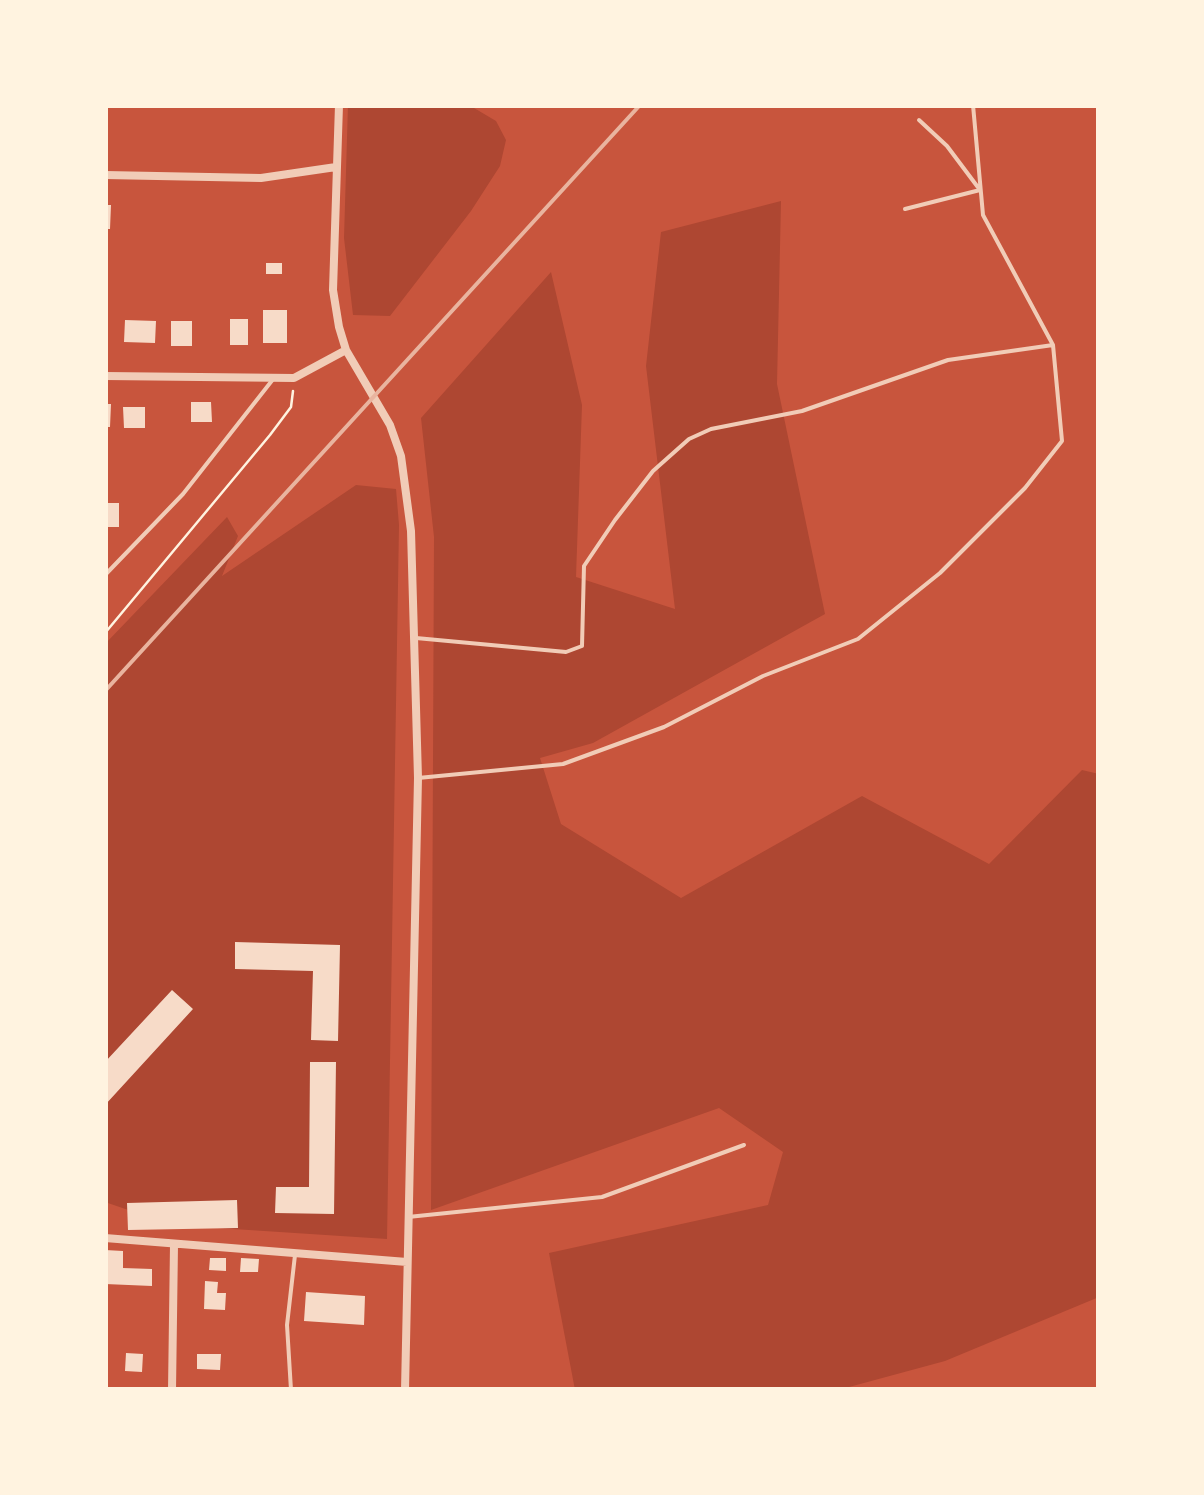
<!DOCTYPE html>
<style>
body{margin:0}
#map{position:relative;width:1204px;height:1495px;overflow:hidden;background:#c8553d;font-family:Commissioner,sans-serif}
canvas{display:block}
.frame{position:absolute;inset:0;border:108px solid #fff3e0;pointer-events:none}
</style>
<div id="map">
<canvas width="1204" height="1495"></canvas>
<div class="frame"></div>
</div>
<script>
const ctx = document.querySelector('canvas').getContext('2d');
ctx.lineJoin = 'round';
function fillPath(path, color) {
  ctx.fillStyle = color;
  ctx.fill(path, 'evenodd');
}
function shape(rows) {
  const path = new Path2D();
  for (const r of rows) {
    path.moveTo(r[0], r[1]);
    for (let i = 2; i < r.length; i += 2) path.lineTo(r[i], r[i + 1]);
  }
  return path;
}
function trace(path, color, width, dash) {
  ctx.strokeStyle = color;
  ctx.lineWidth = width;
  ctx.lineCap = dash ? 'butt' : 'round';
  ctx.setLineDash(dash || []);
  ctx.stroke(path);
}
fillPath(shape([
 [348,105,469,105,496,121,506,140,500,166,471,211,390,316,353,315,344,238],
 [781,201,777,384,825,614,593,743,540,758,561,824,681,898,862,796,989,864,1082,770,1099,774,1099,1297,945,1361,838,1390,575,1390,549,1253,768,1205,783,1152,719,1108,431,1210,434,537,421,418,551,272,582,405,576,577,675,609,646,366,661,232],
 [356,485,396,489,399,525,387,1239,172,1225,105,1202,105,644,227,517,238,536,222,576]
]), '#ae4732');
fillPath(shape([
 [105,205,111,205,110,229,105,229],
 [266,263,282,263,282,274,266,274],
 [263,310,287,310,287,343,263,343],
 [230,319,248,319,248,345,230,345],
 [125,320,156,321,155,343,124,342],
 [171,321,192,321,192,346,171,346],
 [191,402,211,402,212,422,191,422],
 [105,404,111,404,110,427,105,427],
 [123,407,145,407,145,428,124,428],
 [105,503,119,503,119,527,105,527],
 [235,942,340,945,338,1041,311,1040,313,971,235,969],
 [172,990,193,1009,105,1105,105,1062],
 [310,1062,336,1062,334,1214,275,1213,276,1187,309,1187],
 [237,1200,238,1228,128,1230,127,1203],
 [105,1250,123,1251,123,1268,152,1269,152,1286,105,1284],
 [210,1258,226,1258,226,1271,209,1270],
 [241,1258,259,1259,258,1272,240,1272],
 [205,1281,218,1282,217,1293,226,1293,225,1310,204,1309],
 [306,1292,365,1296,364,1325,304,1321],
 [126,1353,143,1354,142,1372,125,1371],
 [197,1354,221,1354,220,1370,197,1369]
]), '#f7dbc8');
trace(shape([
 [105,633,270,435,291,407,293,391]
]), '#fff3e0', 2.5);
trace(shape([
 [905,209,980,190,947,146,919,120],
 [105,575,183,494,274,378],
 [416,638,566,652,582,646,584,566,615,520,653,471,689,439,711,429,802,411,948,360,1053,345],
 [418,778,563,764,664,727,763,676,858,639,940,573,1025,488,1062,441,1053,345,983,215,973,105],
 [408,1217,602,1197,744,1145],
 [291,1390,287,1325,295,1255]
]), '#f1ccb7', 4);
trace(shape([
 [339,105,333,290,339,327,346,350,390,425,401,456,411,531,418,778,405,1390],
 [105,175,261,178,336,167],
 [105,376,294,378,346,350],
 [105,1238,407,1262],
 [172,1390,174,1245]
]), '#f1ccb7', 8);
trace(shape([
 [105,691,640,105]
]), '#e9b49f', 4);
</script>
